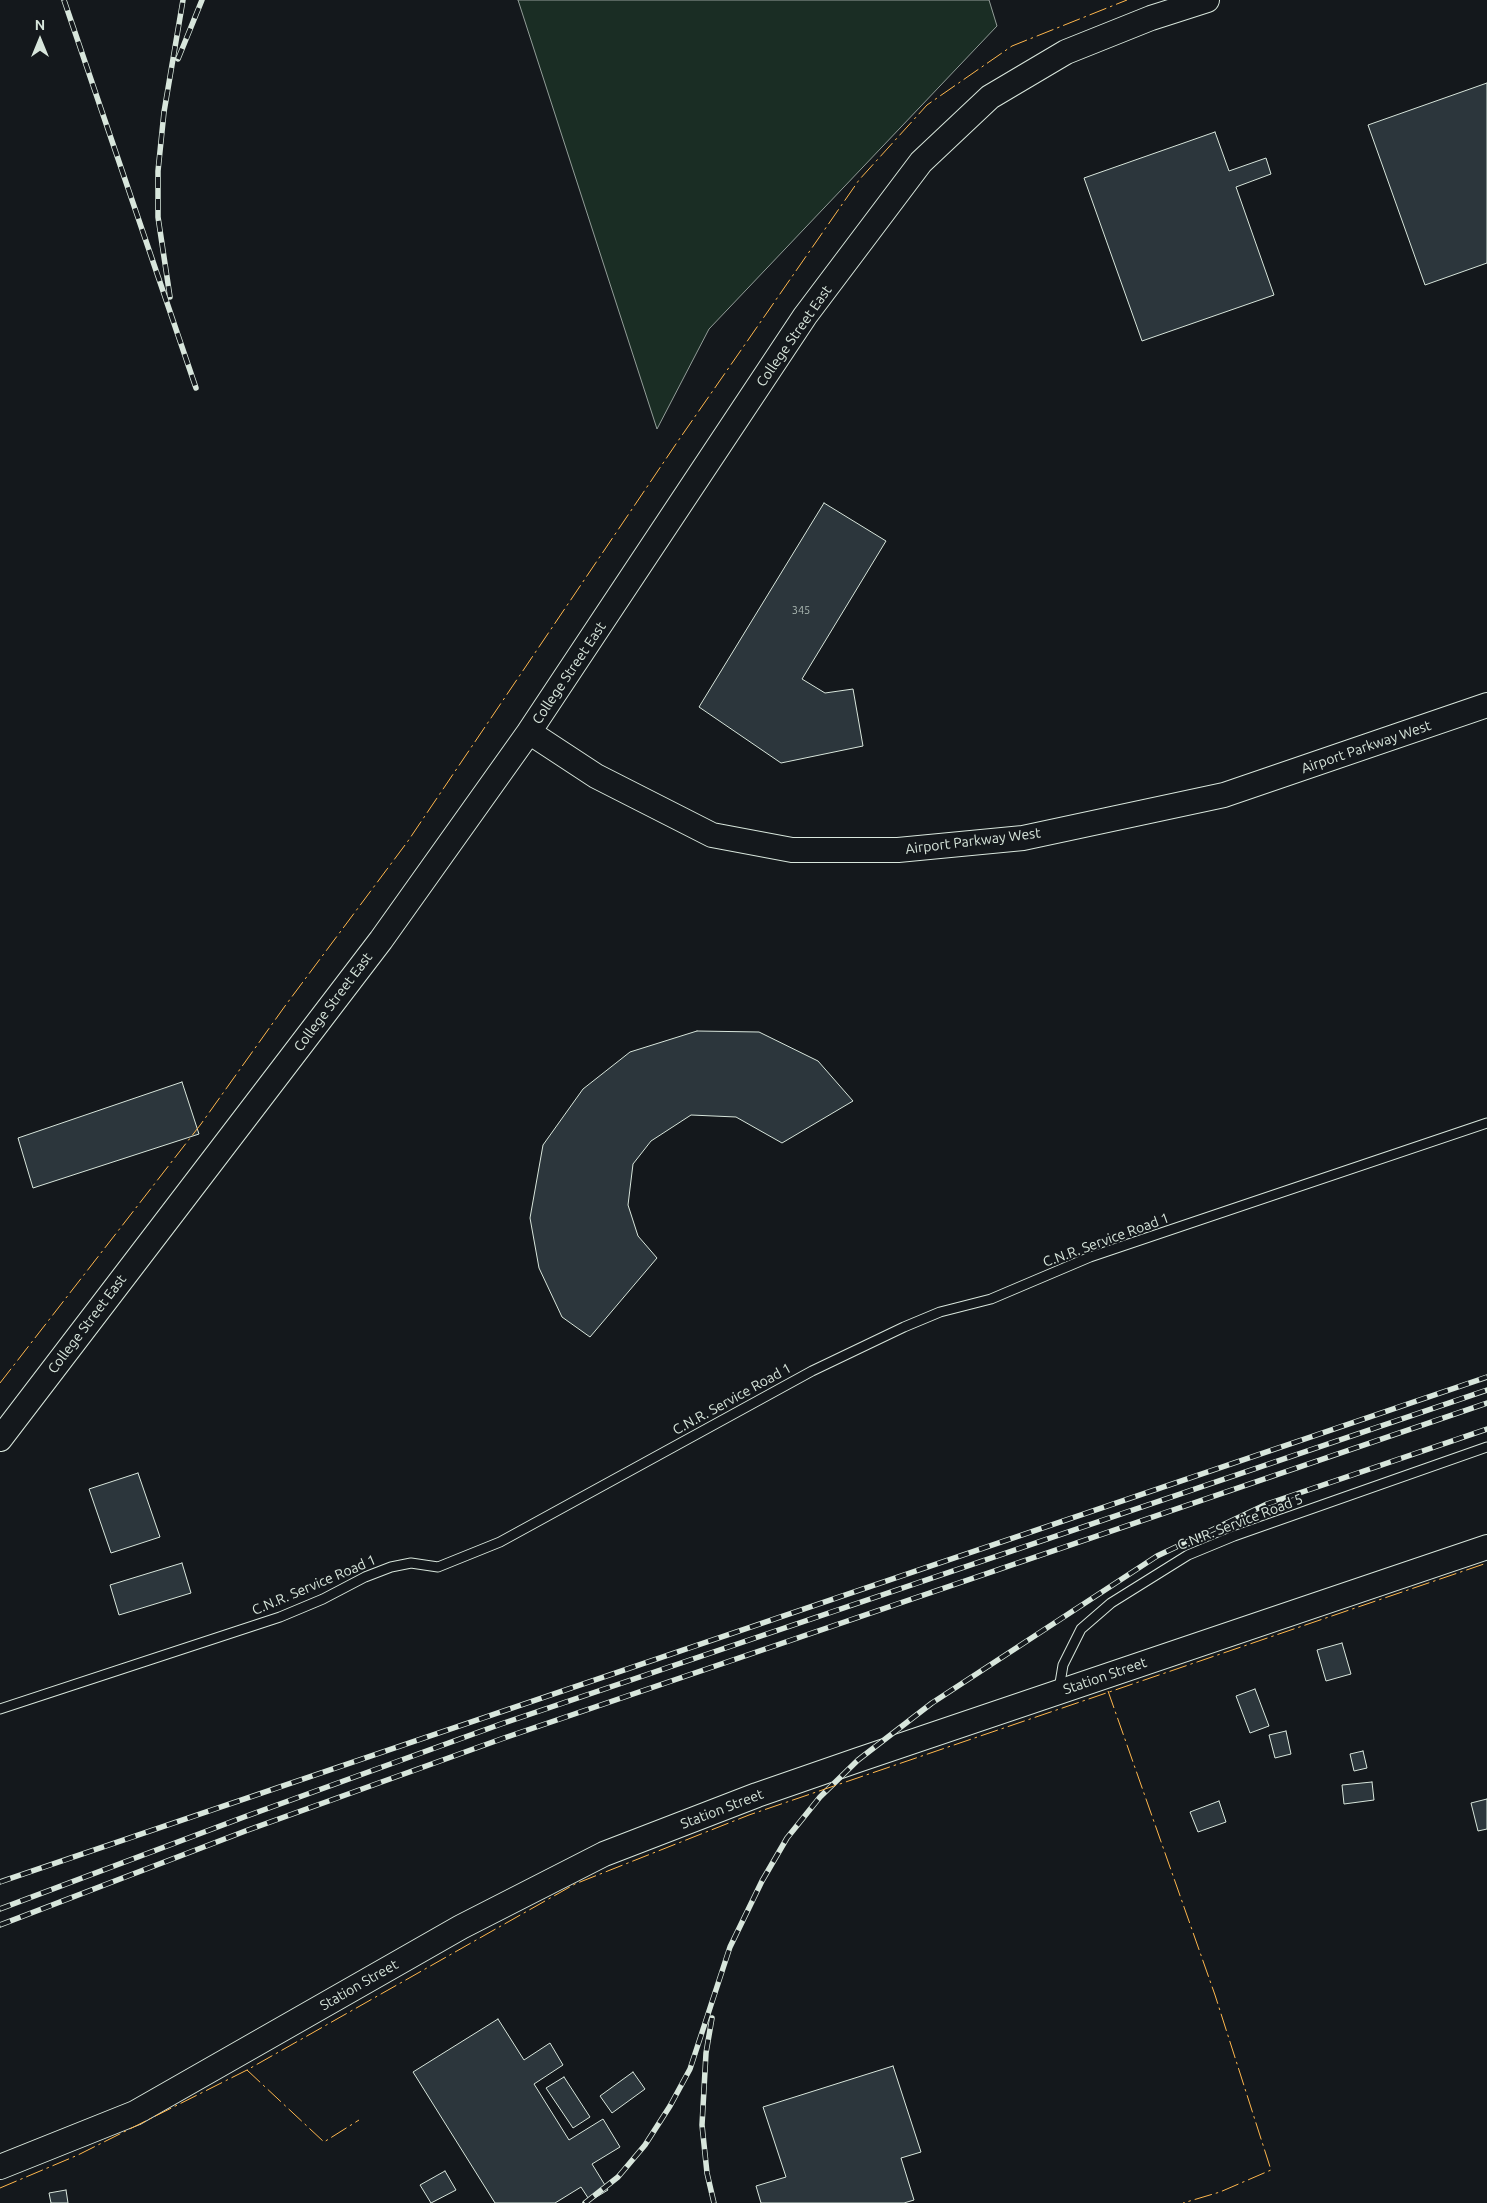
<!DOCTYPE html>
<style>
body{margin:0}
#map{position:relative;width:1487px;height:2203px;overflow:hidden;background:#14181c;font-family:Ubuntu,sans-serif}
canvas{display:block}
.north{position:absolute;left:15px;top:15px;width:50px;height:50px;-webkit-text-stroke:4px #14181c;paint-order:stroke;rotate:0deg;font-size:14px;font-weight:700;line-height:20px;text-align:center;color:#d8e6dc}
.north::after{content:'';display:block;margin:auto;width:18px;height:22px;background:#d8e6dc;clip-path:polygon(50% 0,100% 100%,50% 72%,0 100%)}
</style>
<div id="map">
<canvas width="1487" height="2203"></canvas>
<div class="north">N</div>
</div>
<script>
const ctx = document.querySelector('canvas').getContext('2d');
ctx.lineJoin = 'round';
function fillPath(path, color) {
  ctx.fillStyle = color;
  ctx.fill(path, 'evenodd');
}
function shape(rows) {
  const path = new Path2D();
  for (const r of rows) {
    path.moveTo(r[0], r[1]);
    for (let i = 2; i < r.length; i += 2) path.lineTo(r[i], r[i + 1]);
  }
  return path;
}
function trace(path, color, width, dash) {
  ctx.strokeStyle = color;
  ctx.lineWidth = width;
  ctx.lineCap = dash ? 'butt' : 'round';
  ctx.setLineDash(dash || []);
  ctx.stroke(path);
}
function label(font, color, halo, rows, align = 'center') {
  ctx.font = font + ' Ubuntu,sans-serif';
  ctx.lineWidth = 4;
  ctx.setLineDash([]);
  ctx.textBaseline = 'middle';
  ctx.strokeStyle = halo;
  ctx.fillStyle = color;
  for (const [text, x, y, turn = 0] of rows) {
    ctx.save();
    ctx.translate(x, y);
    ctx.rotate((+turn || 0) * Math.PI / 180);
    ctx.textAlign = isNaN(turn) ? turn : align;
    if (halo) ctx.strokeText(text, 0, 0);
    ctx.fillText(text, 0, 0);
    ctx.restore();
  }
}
const green = shape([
 [518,0,989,0,997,26,709,329,657,429,518,0]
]);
fillPath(green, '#1a2d24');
trace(green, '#939e99', 1);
const building = shape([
 [1487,83,1487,263,1425,285,1368,125,1487,83],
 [1215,132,1229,171,1266,158,1271,174,1236,187,1274,295,1142,341,1084,178,1215,132],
 [824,503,886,541,802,679,825,693,853,689,863,746,781,763,699,707,824,503],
 [697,1031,759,1032,818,1061,853,1101,782,1143,736,1117,691,1115,651,1141,633,1164,628,1205,638,1236,657,1258,590,1337,562,1317,539,1268,530,1218,543,1145,583,1089,630,1052,697,1031],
 [182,1082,199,1134,33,1188,18,1138,182,1082],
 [138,1473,160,1537,111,1553,89,1489,138,1473],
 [182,1563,191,1593,119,1615,110,1585,182,1563],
 [1342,1643,1351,1674,1326,1681,1317,1650,1342,1643],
 [1255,1689,1269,1726,1250,1733,1236,1696,1255,1689],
 [1286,1731,1291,1754,1275,1758,1269,1735,1286,1731],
 [1363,1751,1367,1768,1354,1771,1350,1754,1363,1751],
 [1372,1782,1374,1800,1344,1804,1342,1785,1372,1782],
 [1487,1799,1487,1829,1478,1831,1471,1803,1487,1799],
 [1219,1801,1226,1822,1198,1832,1190,1812,1219,1801],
 [498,2019,524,2060,550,2043,563,2065,534,2084,569,2140,603,2119,620,2147,592,2164,608,2190,590,2201,581,2187,555,2203,495,2203,413,2072,498,2019],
 [893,2066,921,2152,901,2158,914,2200,904,2203,761,2203,756,2186,786,2177,763,2107,893,2066],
 [633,2072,645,2089,612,2113,600,2096,633,2072],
 [564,2077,590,2117,573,2128,546,2088,564,2077],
 [445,2171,456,2190,431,2203,420,2185,445,2171],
 [66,2190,68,2203,51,2203,49,2193,66,2190]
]);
fillPath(building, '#2c363c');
trace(building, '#d8e6dc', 1);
const lane = shape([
 [1059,1689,1063,1665,1081,1629,1111,1603,1188,1555,1234,1536,1487,1447],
 [0,1709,280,1617,323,1599,365,1577,391,1567,411,1563,438,1567,500,1542,812,1371,904,1327,940,1312,991,1299,1090,1257,1487,1123]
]);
const secondary = shape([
 [529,732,596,776,712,835,792,850,898,850,1023,838,1224,795,1487,705],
 [0,1439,381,940,529,732,805,316,921,162,990,97,1066,52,1151,18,1207,0],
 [0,2167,135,2113,461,1927,604,1854,757,1795,858,1760,1487,1547]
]);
trace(lane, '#d8e6dc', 11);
trace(secondary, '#d8e6dc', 26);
trace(lane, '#14181c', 9);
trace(secondary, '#14181c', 24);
const rail = shape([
 [64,0,196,388],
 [178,59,202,0],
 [170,297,158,217,158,171,164,112,183,0],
 [0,1882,1487,1377],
 [0,1909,244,1817,501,1724,1487,1390],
 [0,1925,248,1830,504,1738,1487,1403],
 [712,2018,706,2053,702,2125,707,2173,714,2203],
 [585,2203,618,2177,645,2145,670,2106,690,2069,730,1947,762,1881,787,1838,820,1797,858,1760,932,1703,1157,1556,1267,1504,1487,1429]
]);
trace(rail, '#d8e6dc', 5.5);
trace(rail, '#14181c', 4, [11]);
trace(shape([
 [0,1383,201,1124,285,1006,408,841,678,441,859,180,927,105,1012,46,1127,0],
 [1108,1691,1215,1995,1271,2170,1220,2192,1183,2203],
 [247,2070,324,2142,359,2120],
 [0,2188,78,2155,247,2070,575,1884,749,1815,1487,1563]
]), '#ffb74d', 1, [18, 4, 2.5, 4]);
label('11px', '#adbab4', null, [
 ["345",801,610]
]);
label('14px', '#d8e6dc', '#14181c', [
 ["College Street East",794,336,-55],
 ["College Street East",569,673,-56],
 ["Airport Parkway West",1366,747,-19],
 ["Airport Parkway West",973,841,-7],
 ["College Street East",333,1002,-53],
 ["C.N.R. Service Road 1",1106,1240,-20],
 ["College Street East",87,1324,-53],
 ["C.N.R. Service Road 1",732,1399,-29],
 ["C.N.R. Service Road 5",1240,1522,-21],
 ["C.N.R. Service Road 1",314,1585,-23],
 ["Station Street",1105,1676,-19],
 ["Station Street",722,1809,-21],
 ["Station Street",359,1985,-30]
]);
</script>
